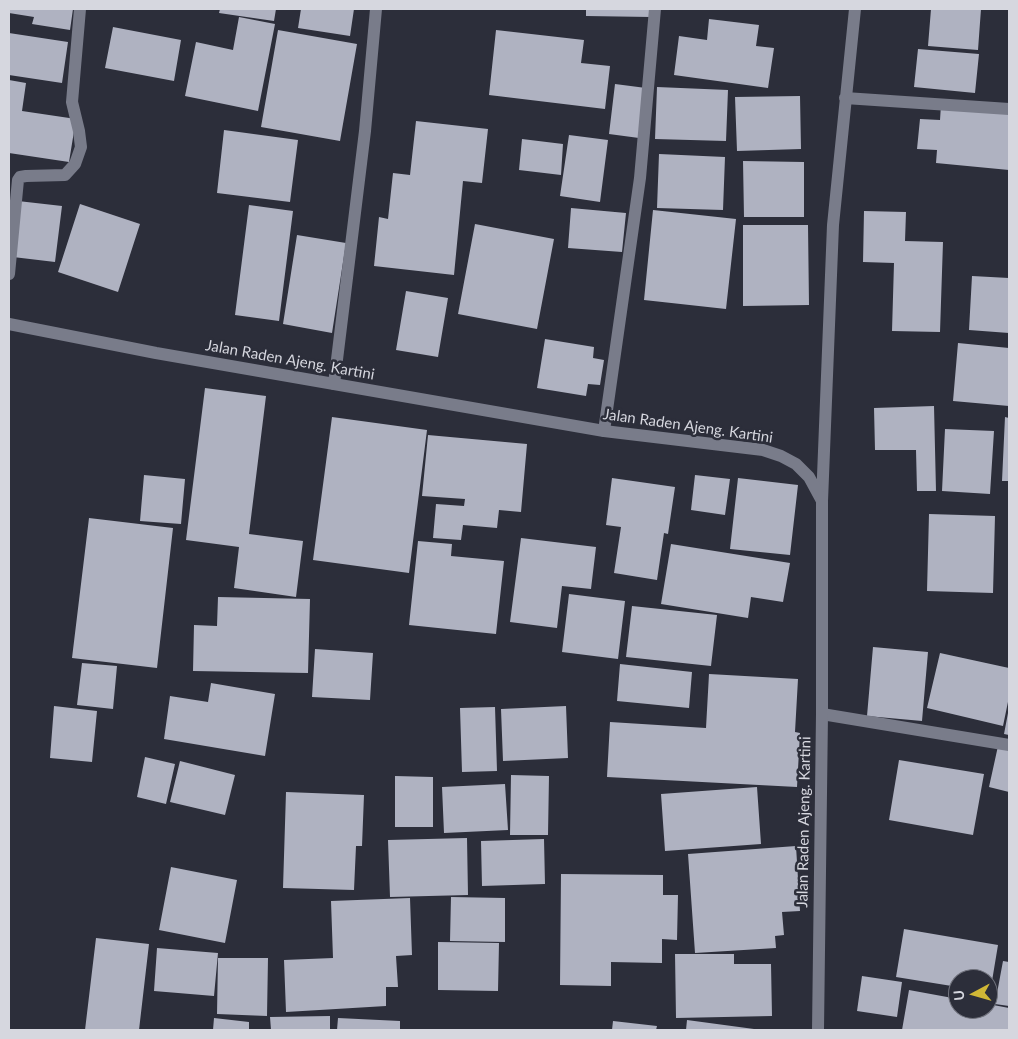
<!DOCTYPE html>
<style>
body{margin:0}
#map{position:relative;width:1018px;height:1039px;overflow:hidden;background:#2c2e3a;font-family:Lato,sans-serif}
canvas{display:block}
.frame{position:absolute;inset:0;border:10px solid #d6d7df;pointer-events:none}
.north{position:absolute;left:948px;top:969px;width:50px;height:50px;box-sizing:border-box;background:#2c2e3a;border:1px solid #70727c;border-radius:50%;rotate:264deg;font-size:14px;font-weight:700;line-height:20px;text-align:center;color:#d6d7df}
.north::after{content:'';display:block;margin:auto;width:18px;height:22px;background:#d0b736;clip-path:polygon(50% 0,100% 100%,50% 72%,0 100%)}
</style>
<div id="map">
<canvas width="1018" height="1039"></canvas>
<div class="frame"></div>
<div class="north">U</div>
</div>
<script>
const ctx = document.querySelector('canvas').getContext('2d');
ctx.lineJoin = 'round';
function fillPath(path, color) {
  ctx.fillStyle = color;
  ctx.fill(path, 'evenodd');
}
function shape(rows) {
  const path = new Path2D();
  for (const r of rows) {
    path.moveTo(r[0], r[1]);
    for (let i = 2; i < r.length; i += 2) path.lineTo(r[i], r[i + 1]);
  }
  return path;
}
function trace(path, color, width, dash) {
  ctx.strokeStyle = color;
  ctx.lineWidth = width;
  ctx.lineCap = dash ? 'butt' : 'round';
  ctx.setLineDash(dash || []);
  ctx.stroke(path);
}
function label(font, color, halo, rows, align = 'center') {
  ctx.font = font + ' Lato,sans-serif';
  ctx.lineWidth = 5;
  ctx.setLineDash([]);
  ctx.textBaseline = 'middle';
  ctx.strokeStyle = halo;
  ctx.fillStyle = color;
  for (const [text, x, y, turn = 0] of rows) {
    ctx.save();
    ctx.translate(x, y);
    ctx.rotate((+turn || 0) * Math.PI / 180);
    ctx.textAlign = isNaN(turn) ? turn : align;
    if (halo) ctx.strokeText(text, 0, 0);
    ctx.fillText(text, 0, 0);
    ctx.restore();
  }
}
fillPath(shape([
 [9,9,73,9,70,30,32,24,34,17,9,13],
 [220,9,276,9,274,21,219,13],
 [301,9,354,9,350,36,298,28],
 [586,9,651,9,651,17,586,16],
 [931,9,981,9,978,50,928,46],
 [239,17,275,24,258,111,185,96,196,42,233,50],
 [709,19,759,25,756,46,774,48,768,88,674,75,679,36,707,40],
 [113,27,181,40,174,81,105,68],
 [278,30,357,44,340,141,261,127],
 [496,30,584,40,581,63,610,66,605,109,489,95],
 [9,33,68,42,62,83,9,75],
 [918,49,979,54,975,93,914,87],
 [9,80,26,83,22,111,76,119,69,162,9,153],
 [615,84,646,88,639,138,609,134],
 [657,87,728,90,726,141,655,139],
 [800,96,801,149,737,151,735,97],
 [941,105,1009,111,1009,170,936,163,937,150,917,149,920,119,940,120],
 [416,121,488,129,482,183,463,181,454,275,374,266,379,217,388,219,393,173,410,175],
 [224,130,298,140,290,202,217,193],
 [569,135,608,140,600,202,560,196],
 [522,139,563,144,561,175,519,170],
 [659,154,725,157,723,210,657,208],
 [743,161,804,162,804,217,744,217],
 [18,201,62,206,55,262,13,257],
 [80,204,140,224,118,292,58,272],
 [249,205,293,211,279,321,235,315],
 [571,208,626,213,622,252,568,248],
 [653,210,736,219,726,309,644,300],
 [864,211,906,212,905,241,943,242,940,332,892,331,894,263,863,262],
 [475,224,554,239,537,329,458,314],
 [743,225,808,225,809,305,743,306],
 [297,235,346,243,332,333,283,324],
 [972,276,1009,278,1009,333,969,330],
 [406,291,448,298,438,357,396,350],
 [545,339,594,347,593,358,604,360,600,385,588,384,586,396,537,388],
 [958,343,1009,348,1009,406,953,401],
 [205,388,266,396,249,534,303,541,296,597,234,588,239,547,186,540],
 [934,406,936,491,917,491,916,450,875,450,874,408],
 [332,417,427,430,409,573,313,560],
 [1005,417,1009,418,1009,481,1002,481],
 [945,429,994,431,990,494,942,491],
 [428,435,527,444,521,512,499,510,497,528,463,525,461,540,433,538,436,504,464,506,465,499,422,496],
 [144,475,185,479,181,524,140,521],
 [695,475,730,479,725,515,691,510],
 [612,478,675,487,668,534,664,533,657,580,614,573,621,527,606,525],
 [738,478,798,485,790,555,730,549],
 [929,514,995,516,993,593,927,591],
 [89,518,173,528,157,668,72,658],
 [521,538,596,547,591,589,562,586,557,628,510,622],
 [418,541,452,544,451,556,504,561,496,634,409,625],
 [671,544,790,563,783,602,751,597,748,618,661,604],
 [569,594,625,601,618,659,562,652],
 [218,597,310,599,308,673,193,671,194,625,217,626],
 [632,606,717,615,711,666,626,657],
 [873,647,928,652,922,721,867,716],
 [315,649,373,653,370,700,312,697],
 [940,653,1009,668,1009,697,1003,726,927,708],
 [82,663,117,666,113,709,77,705],
 [620,664,692,672,689,708,617,701],
 [709,674,798,679,795,732,800,733,797,787,607,777,610,722,706,728],
 [211,683,275,694,265,756,164,739,170,696,208,702],
 [54,706,97,711,92,762,50,758],
 [566,706,568,758,503,761,501,709],
 [495,707,497,771,462,772,460,708],
 [1008,713,1009,713,1009,735,1004,734],
 [998,746,1009,748,1009,792,989,787],
 [145,757,175,764,166,804,137,797],
 [899,760,984,774,973,835,889,820],
 [180,761,235,775,225,815,170,802],
 [511,775,549,776,548,835,510,835],
 [395,776,433,777,433,827,395,827],
 [505,784,508,830,444,833,442,787],
 [757,787,761,844,665,851,661,794],
 [286,792,364,795,362,846,356,846,354,890,283,888],
 [467,838,468,895,390,897,388,840],
 [544,839,545,884,482,886,481,841],
 [796,846,800,911,782,912,784,935,775,936,776,948,695,953,688,854],
 [171,867,237,880,225,943,159,930],
 [561,874,663,875,663,895,678,895,677,940,662,939,662,963,611,962,611,986,560,985],
 [451,897,505,898,505,942,450,941],
 [410,898,412,955,396,956,398,987,386,987,386,1006,286,1012,284,960,333,958,331,901],
 [904,929,998,945,990,993,988,992,988,979,958,979,958,987,896,977],
 [96,938,149,944,139,1030,85,1030],
 [438,942,499,943,498,991,438,990],
 [157,948,218,953,214,996,154,991],
 [675,954,734,954,734,964,771,964,772,1016,676,1018],
 [218,958,268,958,267,1016,217,1014],
 [1003,961,1009,962,1009,1006,995,1004],
 [862,976,902,982,897,1017,857,1011],
 [909,990,958,999,958,1009,988,1009,988,1004,1009,1008,1009,1030,902,1030],
 [330,1016,330,1030,271,1030,270,1017],
 [214,1018,249,1022,249,1030,213,1030],
 [338,1018,400,1021,400,1030,337,1030],
 [687,1020,754,1029,754,1030,686,1030],
 [613,1021,657,1026,656,1030,612,1030]
]), '#afb2c1');
trace(shape([
 [845,98,1009,109],
 [9,274,18,180,20,177,26,176,65,175,75,164,81,147,79,131,72,102,80,9],
 [334,384,365,131,376,9],
 [604,431,640,178,655,9],
 [822,501,833,225,855,9],
 [822,714,1009,745]
]), '#797c8a', 12);
trace(shape([
 [9,324,156,353,604,431,763,450,781,456,796,464,809,477,822,501,822,714,818,1030]
]), '#797c8a', 12);
label('15px', '#d6d7df', '#2c2e3a', [
 ["Jalan Raden Ajeng. Kartini",290,360,10],
 ["Jalan Raden Ajeng. Kartini",688,426,8],
 ["Jalan Raden Ajeng. Kartini",804,822,-89]
]);
</script>
